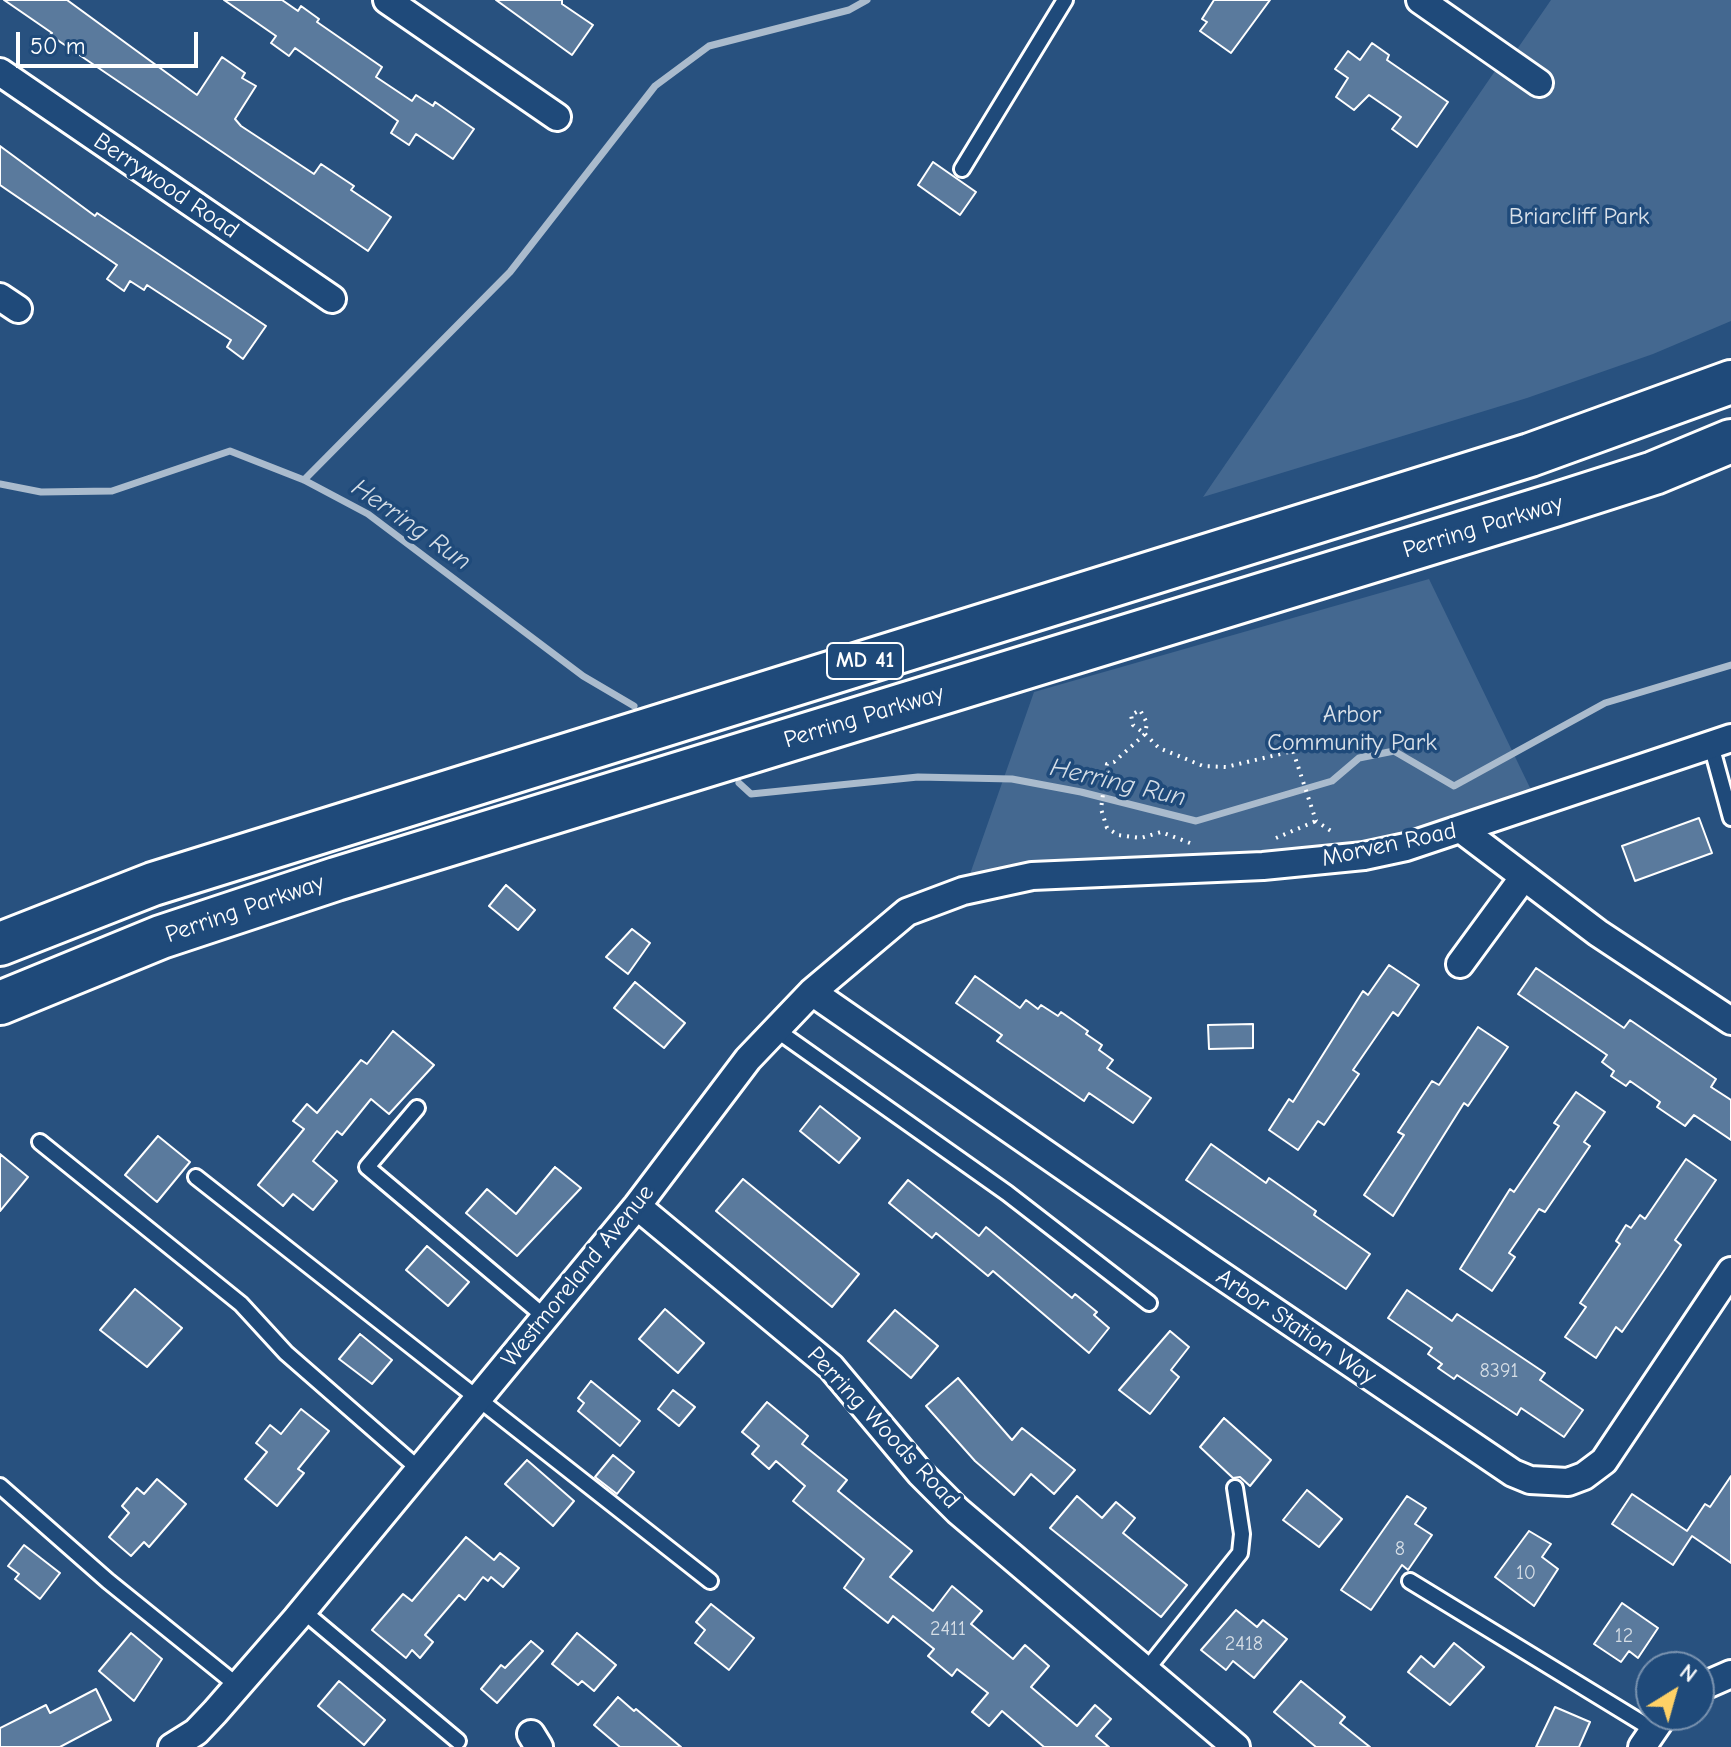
<!DOCTYPE html>
<style>
body{margin:0}
#map{position:relative;width:1731px;height:1747px;overflow:hidden;background:#28517f;font-family:"Comic Neue",sans-serif}
canvas{display:block}
.north{position:absolute;left:1635px;top:1651px;width:80px;height:80px;box-sizing:border-box;background:#1f4a7a;border:2px solid #7992af;border-radius:50%;rotate:37deg;font-size:22px;font-weight:700;line-height:32px;text-align:center;color:#fff}
.north::after{content:'';display:block;margin:auto;width:28px;height:36px;background:#ffd166;clip-path:polygon(50% 0,100% 100%,50% 72%,0 100%)}
.scale{position:absolute;left:16px;top:32px;width:182px;height:36px;box-sizing:border-box;border:4px solid #fff;border-top:0;padding-left:10px;font-size:24px;line-height:28px;white-space:nowrap;color:#fff;-webkit-text-stroke:6px #1f4a7a;paint-order:stroke}
</style>
<div id="map">
<canvas width="1731" height="1747"></canvas>
<div class="north">N</div>
<div class="scale">50 m</div>
</div>
<script>
const ctx = document.querySelector('canvas').getContext('2d');
ctx.lineJoin = 'round';
function fillPath(path, color) {
  ctx.fillStyle = color;
  ctx.fill(path, 'evenodd');
}
function shape(rows) {
  const path = new Path2D();
  for (const r of rows) {
    path.moveTo(r[0], r[1]);
    for (let i = 2; i < r.length; i += 2) path.lineTo(r[i], r[i + 1]);
  }
  return path;
}
function trace(path, color, width, dash) {
  ctx.strokeStyle = color;
  ctx.lineWidth = width;
  ctx.lineCap = dash ? 'butt' : 'round';
  ctx.setLineDash(dash || []);
  ctx.stroke(path);
}
function label(font, color, halo, rows, align = 'center') {
  ctx.font = font + ' "Comic Neue",sans-serif';
  ctx.lineWidth = 7;
  ctx.setLineDash([]);
  ctx.textBaseline = 'middle';
  ctx.strokeStyle = halo;
  ctx.fillStyle = color;
  for (const [text, x, y, turn = 0] of rows) {
    ctx.save();
    ctx.translate(x, y);
    ctx.rotate((+turn || 0) * Math.PI / 180);
    ctx.textAlign = isNaN(turn) ? turn : align;
    if (halo) ctx.strokeText(text, 0, 0);
    ctx.fillText(text, 0, 0);
    ctx.restore();
  }
}
fillPath(shape([
 [1551,0,1731,0,1731,321,1653,354,1527,398,1203,497,1495,71,1500,74],
 [1429,579,1533,794,1378,852,969,877,1034,692]
]), '#446890');
trace(shape([
 [304,480,510,272,655,86,709,46,849,10,867,0],
 [0,484,41,492,112,491,230,451,304,480,368,514,583,676,634,706],
 [739,783,751,794,918,777,1012,779,1081,792,1196,821,1332,781,1359,758,1394,751,1454,786,1605,703,1731,665]
]), '#aabbcd', 7);
const building = shape([
 [4,0,67,0,197,95,222,57,245,73,242,78,256,86,235,119,241,126,314,174,321,164,354,186,351,190,391,217,368,251,50,35,52,33,4,0],
 [224,0,282,0,298,11,301,6,319,19,317,22,382,67,376,77,412,101,416,95,433,106,435,102,474,129,453,159,416,134,409,145,391,133,398,121,295,48,289,56,271,43,276,36,224,0],
 [496,0,562,0,562,4,593,25,572,55,496,0],
 [1214,0,1270,0,1231,53,1200,31,1207,22,1202,19,1214,0],
 [1372,43,1389,55,1387,60,1448,102,1417,147,1392,129,1401,117,1369,95,1354,110,1336,97,1348,78,1335,69,1348,51,1360,60,1372,43],
 [0,146,95,216,97,213,266,326,243,359,227,347,231,340,147,285,144,290,130,281,124,291,107,279,117,265,0,185,0,146],
 [933,162,976,192,960,215,918,185,933,162],
 [1699,818,1712,853,1635,881,1622,846,1699,818],
 [506,885,535,910,518,930,489,906,506,885],
 [632,929,650,943,628,974,606,957,632,929],
 [1389,965,1419,985,1398,1016,1393,1012,1353,1070,1359,1074,1324,1125,1318,1121,1298,1150,1269,1130,1289,1099,1293,1102,1363,991,1368,995,1389,965],
 [1536,968,1624,1028,1630,1020,1716,1079,1711,1087,1731,1100,1731,1140,1694,1115,1685,1126,1657,1107,1660,1102,1630,1081,1626,1086,1611,1076,1614,1071,1602,1062,1607,1055,1518,994,1536,968],
 [975,976,1020,1008,1026,1000,1038,1009,1041,1005,1058,1016,1061,1012,1088,1031,1086,1034,1102,1045,1099,1050,1113,1060,1107,1068,1151,1098,1133,1123,1089,1093,1084,1101,997,1041,1002,1035,956,1003,975,976],
 [635,982,685,1023,664,1048,614,1008,635,982],
 [1253,1024,1253,1048,1209,1049,1208,1025,1253,1024],
 [1478,1027,1508,1047,1468,1106,1464,1103,1393,1216,1364,1195,1404,1135,1398,1132,1432,1081,1439,1085,1478,1027],
 [393,1031,434,1065,389,1114,371,1099,342,1135,337,1131,313,1161,337,1181,313,1210,293,1194,283,1206,258,1185,304,1129,293,1121,307,1104,317,1113,361,1060,367,1064,393,1031],
 [1576,1092,1605,1112,1584,1142,1590,1146,1545,1212,1539,1209,1509,1253,1515,1257,1492,1291,1460,1269,1510,1189,1514,1192,1559,1126,1554,1123,1576,1092],
 [820,1106,860,1138,839,1163,800,1131,820,1106],
 [158,1136,190,1162,157,1202,125,1175,158,1136],
 [1211,1144,1266,1183,1269,1178,1316,1211,1314,1215,1370,1254,1346,1289,1186,1180,1211,1144],
 [0,1154,28,1177,0,1211,0,1154],
 [1686,1159,1716,1180,1675,1240,1681,1245,1663,1272,1622,1332,1616,1327,1596,1358,1565,1337,1586,1307,1580,1303,1620,1244,1616,1241,1626,1225,1631,1228,1640,1215,1645,1219,1686,1159],
 [555,1167,581,1188,517,1256,466,1213,487,1189,516,1214,555,1167],
 [743,1179,859,1274,832,1307,716,1211,743,1179],
 [908,1180,979,1236,986,1227,1072,1298,1075,1294,1097,1312,1094,1315,1109,1328,1089,1353,993,1271,988,1276,936,1233,932,1238,889,1203,908,1180],
 [427,1246,469,1282,448,1306,406,1270,427,1246],
 [135,1289,182,1328,147,1367,100,1330,135,1289],
 [1407,1290,1452,1321,1457,1314,1545,1373,1540,1380,1583,1410,1564,1437,1521,1408,1517,1415,1457,1375,1454,1379,1438,1368,1442,1364,1428,1354,1432,1348,1388,1318,1407,1290],
 [665,1309,704,1343,678,1373,639,1339,665,1309],
 [895,1310,938,1346,911,1378,868,1341,895,1310],
 [1170,1331,1189,1347,1171,1370,1179,1377,1150,1414,1119,1390,1170,1331],
 [360,1334,392,1360,372,1384,339,1359,360,1334],
 [958,1378,1012,1440,1022,1428,1075,1470,1054,1494,1031,1474,1014,1495,975,1461,926,1406,958,1378],
 [591,1381,640,1421,620,1446,578,1411,584,1403,578,1398,591,1381],
 [673,1390,695,1407,679,1426,658,1409,673,1390],
 [767,1402,808,1436,802,1444,847,1480,838,1491,912,1551,890,1577,933,1611,952,1586,982,1611,971,1624,1013,1659,1025,1645,1049,1666,1031,1687,1077,1726,1095,1705,1111,1719,1096,1736,1109,1747,1044,1747,1002,1711,989,1726,972,1712,988,1693,957,1669,952,1676,928,1656,934,1649,893,1616,888,1623,844,1588,864,1559,793,1501,805,1486,776,1461,769,1469,752,1454,759,1446,742,1432,767,1402],
 [301,1409,329,1431,298,1469,304,1473,277,1506,245,1479,267,1452,256,1443,270,1425,281,1434,301,1409],
 [1224,1418,1271,1460,1250,1486,1240,1477,1233,1478,1200,1447,1224,1418],
 [613,1455,634,1472,617,1494,595,1477,613,1455],
 [527,1460,574,1501,553,1526,505,1484,527,1460],
 [1731,1476,1731,1563,1692,1536,1673,1565,1612,1524,1632,1494,1687,1531,1705,1504,1710,1507,1731,1476],
 [157,1479,186,1504,149,1547,144,1542,131,1556,109,1537,129,1513,122,1506,137,1488,144,1494,157,1479],
 [1307,1490,1342,1519,1319,1547,1283,1520,1307,1490],
 [1077,1496,1102,1518,1116,1502,1135,1518,1123,1533,1187,1585,1161,1617,1050,1528,1077,1496],
 [1407,1496,1426,1508,1415,1524,1432,1535,1408,1570,1402,1565,1371,1610,1341,1590,1407,1496],
 [1529,1531,1551,1544,1542,1557,1558,1569,1534,1606,1495,1577,1529,1531],
 [466,1537,494,1560,500,1553,519,1568,503,1587,491,1577,488,1581,483,1577,465,1600,459,1595,425,1635,433,1642,420,1658,412,1650,406,1658,372,1630,403,1594,412,1601,466,1537],
 [24,1545,60,1573,40,1599,15,1579,19,1574,8,1566,24,1545],
 [1622,1603,1658,1628,1638,1658,1629,1651,1621,1662,1594,1644,1622,1603],
 [711,1604,754,1638,729,1670,695,1643,705,1630,696,1622,711,1604],
 [1236,1610,1257,1627,1263,1620,1287,1639,1254,1678,1233,1661,1226,1670,1201,1650,1236,1610],
 [131,1633,162,1659,134,1701,99,1671,131,1633],
 [577,1633,616,1665,594,1691,582,1681,578,1685,552,1664,577,1633],
 [531,1641,543,1651,497,1703,481,1689,501,1665,505,1668,531,1641],
 [1454,1643,1484,1667,1450,1705,1408,1672,1421,1656,1434,1667,1454,1643],
 [339,1681,385,1720,364,1745,318,1706,339,1681],
 [1301,1681,1345,1717,1340,1723,1370,1747,1316,1747,1274,1712,1301,1681],
 [96,1689,111,1720,60,1747,0,1747,0,1728,46,1705,50,1713,96,1689],
 [618,1697,634,1711,636,1709,681,1747,620,1747,594,1725,618,1697],
 [1555,1707,1590,1722,1579,1747,1536,1747,1555,1707]
]);
fillPath(building, '#5a7a9d');
trace(building, '#fff', 2);
const lane = shape([
 [962,169,1065,0],
 [1711,745,1731,818],
 [775,1029,1007,1193,1149,1303],
 [417,1108,367,1167,545,1317],
 [40,1142,241,1304,286,1353,420,1470],
 [196,1177,710,1581],
 [0,1486,108,1581,238,1686],
 [1410,1581,1652,1729],
 [303,1611,458,1741],
 [1147,1669,1240,1553,1242,1534,1235,1488]
]);
const street = shape([
 [387,0,557,117],
 [1420,0,1539,83],
 [0,72,332,299],
 [0,297,18,309],
 [1462,830,1598,933,1731,1021],
 [1460,964,1523,878],
 [812,992,1203,1263,1513,1473,1530,1480,1568,1482,1584,1476,1604,1461,1731,1271],
 [637,1206,831,1367,920,1473,958,1511,1236,1747],
 [1699,1688,1731,1674],
 [531,1734,539,1747],
 [172,1747,196,1732,215,1712,296,1619,637,1206,748,1059,812,992,907,912,963,891,1032,876,1263,866,1364,856,1406,847,1731,738],
 [1642,1747,1664,1715]
]);
const primary = shape([
 [0,944,153,884,1530,455,1731,382],
 [0,1003,161,937,336,879,1554,505,1654,473,1731,441]
]);
trace(lane, '#fff', 20);
trace(street, '#fff', 32);
trace(primary, '#fff', 48);
trace(shape([
 [1276,838,1316,821],
 [1190,843,1161,832,1141,838,1118,835,1107,828,1101,809,1107,764,1114,762,1145,734,1133,725,1131,715,1140,710,1147,723,1145,734,1159,748,1203,766,1226,767,1293,751,1316,821,1334,833]
]), '#fff', 4, [2, 6]);
trace(lane, '#1f4a7a', 14);
trace(street, '#1f4a7a', 26);
trace(primary, '#1f4a7a', 42);
label('20px', '#d6dee6', null, [
 ["8391",1499,1371],
 ["8",1400,1549],
 ["10",1526,1573],
 ["2411",948,1629],
 ["12",1624,1636],
 ["2418",1244,1644]
]);
for (const [x, y, w] of [
 [865,661,76]
]) {
  const box = new Path2D();
  box.roundRect(x - w / 2, y - 18, w, 36, 6);
  ctx.fillStyle = '#1f4a7a';
  ctx.fill(box);
  trace(box, '#fff', 2);
}
label('bold 22px', '#fff', null, [
 ["MD 41",865,661]
]);
label('24px', '#fff', '#1f4a7a', [
 ["Berrywood Road",166,186,34],
 ["Perring Parkway",1483,527,-17],
 ["Perring Parkway",864,717,-17],
 ["Morven Road",1389,845,-12],
 ["Perring Parkway",245,909,-19],
 ["Westmoreland Avenue",578,1276,-51],
 ["Arbor Station Way",1296,1327,34],
 ["Perring Woods Road",883,1428,47]
]);
label('24px', '#dae1e9', '#1f4a7a', [
 ["Briarcliff Park",1579,217],
 ["Arbor",1352,715],
 ["Community Park",1352,743]
]);
label('italic 26px', '#d4dde6', '#1f4a7a', [
 ["Herring Run",411,525,35],
 ["Herring Run",1118,783,13]
]);
</script>
